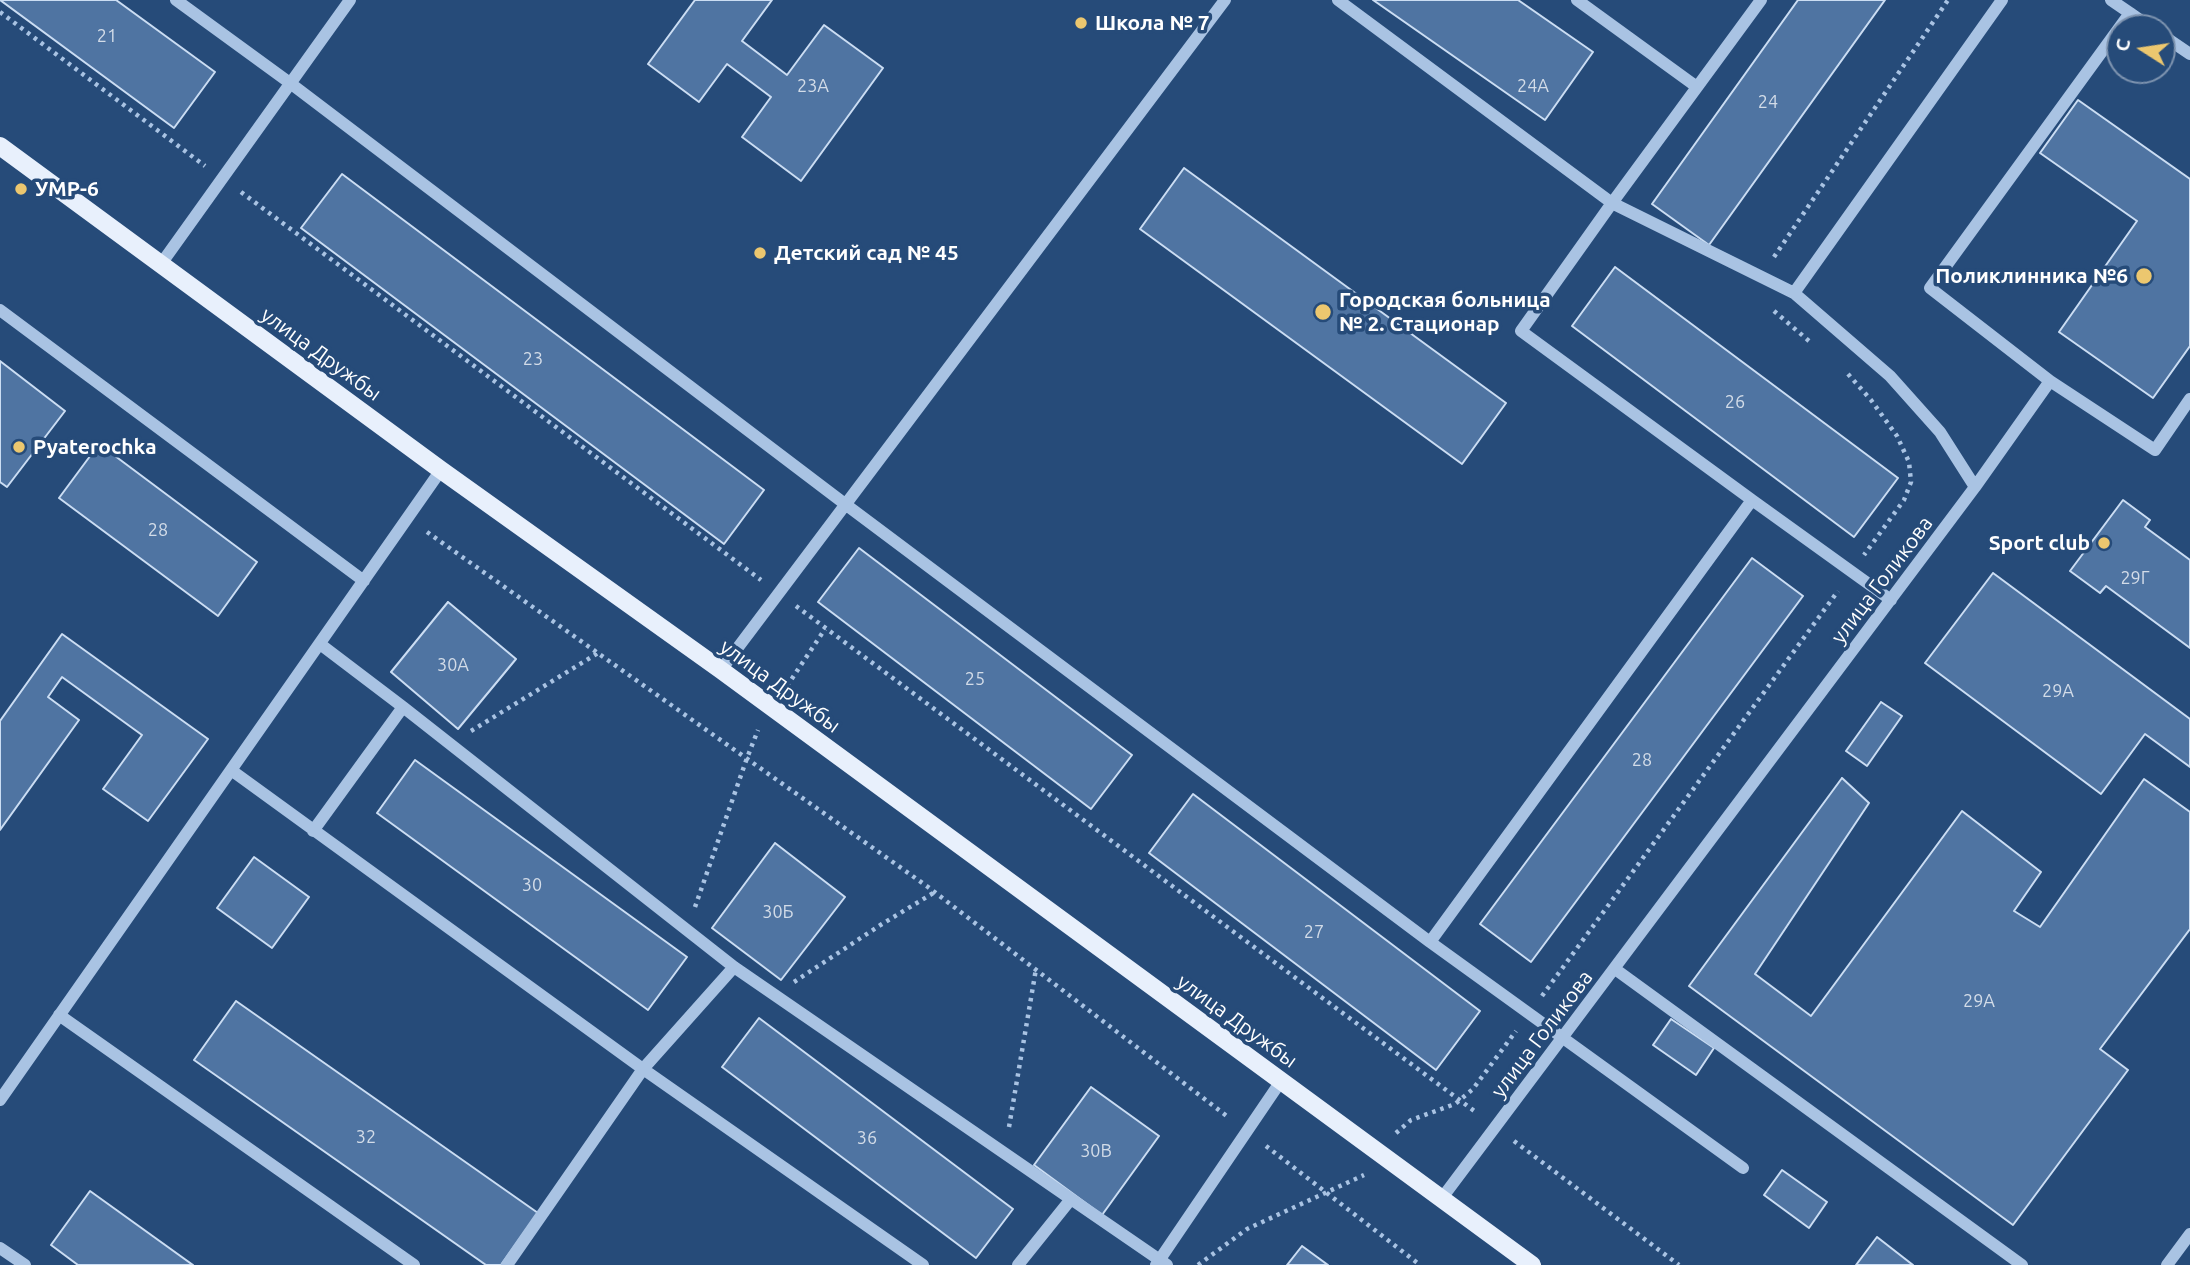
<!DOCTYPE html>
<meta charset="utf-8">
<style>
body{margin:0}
#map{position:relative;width:2190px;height:1265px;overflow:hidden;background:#264b79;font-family:Ubuntu,sans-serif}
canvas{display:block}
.north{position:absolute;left:2106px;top:14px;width:70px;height:70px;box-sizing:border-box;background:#264b79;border:2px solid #7d93af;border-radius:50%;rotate:282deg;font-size:19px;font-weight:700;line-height:28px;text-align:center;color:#fff}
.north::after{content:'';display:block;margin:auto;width:24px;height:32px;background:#ecc76f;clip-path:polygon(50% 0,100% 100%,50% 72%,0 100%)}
</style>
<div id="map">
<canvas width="2190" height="1265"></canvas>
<div class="north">С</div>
</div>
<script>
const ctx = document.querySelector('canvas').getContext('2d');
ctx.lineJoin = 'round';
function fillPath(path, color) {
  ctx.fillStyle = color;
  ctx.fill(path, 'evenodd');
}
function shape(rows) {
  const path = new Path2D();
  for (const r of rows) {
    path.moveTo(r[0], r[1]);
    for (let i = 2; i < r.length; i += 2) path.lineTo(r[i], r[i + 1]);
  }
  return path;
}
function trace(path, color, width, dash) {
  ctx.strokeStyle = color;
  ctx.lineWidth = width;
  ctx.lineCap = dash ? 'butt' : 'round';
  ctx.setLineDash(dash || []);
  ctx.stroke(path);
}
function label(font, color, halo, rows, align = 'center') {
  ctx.font = font + ' Ubuntu,sans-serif';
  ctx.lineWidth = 7;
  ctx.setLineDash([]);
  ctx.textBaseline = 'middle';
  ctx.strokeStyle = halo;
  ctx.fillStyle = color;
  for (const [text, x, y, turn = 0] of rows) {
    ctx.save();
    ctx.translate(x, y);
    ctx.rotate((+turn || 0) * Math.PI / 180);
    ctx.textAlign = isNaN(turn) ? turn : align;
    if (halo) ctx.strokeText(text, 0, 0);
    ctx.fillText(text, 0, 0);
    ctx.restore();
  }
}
const building = shape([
 [0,0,116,0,215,72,174,128,0,0],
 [695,0,772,0,742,41,787,75,824,25,883,68,801,181,742,137,771,97,727,64,699,102,648,64,695,0],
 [1373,0,1518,0,1593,52,1545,120,1373,0],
 [1798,0,1885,0,1709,245,1652,204,1798,0],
 [2078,100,2190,179,2190,346,2153,398,2059,332,2137,221,2040,153,2078,100],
 [1184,168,1506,403,1462,464,1140,229,1184,168],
 [342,174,764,490,724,544,301,228,342,174],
 [1615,267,1898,478,1854,537,1572,326,1615,267],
 [0,361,65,411,7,487,0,482,0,361],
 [99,444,257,562,218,616,59,498,99,444],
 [2123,500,2150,520,2145,527,2190,560,2190,648,2106,586,2100,593,2070,571,2123,500],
 [859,548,1132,755,1091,809,818,602,859,548],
 [1752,558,1803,596,1531,962,1480,924,1752,558],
 [1993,573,2190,719,2190,767,2145,734,2101,794,1925,663,1993,573],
 [448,602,516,659,458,729,391,672,448,602],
 [62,634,208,739,148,821,103,789,142,735,62,677,48,697,79,720,0,830,0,721,62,634],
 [1881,702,1902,716,1867,766,1846,751,1881,702],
 [415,760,687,957,648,1010,377,813,415,760],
 [1842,778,1869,803,1755,974,1811,1016,1962,811,2041,872,2014,911,2040,927,2144,779,2190,812,2190,929,2100,1049,2128,1070,2013,1225,1689,986,1842,778],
 [1193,794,1480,1011,1436,1070,1149,853,1193,794],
 [775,843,845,897,781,980,712,928,775,843],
 [254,857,309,897,272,948,217,908,254,857],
 [236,1001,538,1213,501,1265,486,1265,194,1060,236,1001],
 [759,1018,1013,1209,976,1258,722,1067,759,1018],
 [1671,1019,1714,1048,1696,1075,1653,1045,1671,1019],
 [1091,1087,1159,1136,1102,1215,1034,1165,1091,1087],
 [1782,1170,1827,1202,1809,1228,1764,1195,1782,1170],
 [90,1191,193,1265,78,1265,51,1245,90,1191],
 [1877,1237,1913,1265,1856,1265,1877,1237],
 [1302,1246,1328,1265,1287,1265,1302,1246]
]);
fillPath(building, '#4f74a2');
trace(building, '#cbddf3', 2);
trace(shape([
 [0,12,205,166],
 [241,192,761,580],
 [1774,257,1948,0],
 [1774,311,1809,341],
 [1848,374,1871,400,1897,436,1909,462,1911,482,1904,500,1864,555],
 [427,532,928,887,1228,1117],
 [796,606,1477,1113],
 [787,686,825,629],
 [471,731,598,653],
 [695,907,747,758,758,730],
 [794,982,882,924,935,892],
 [1542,996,1838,591],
 [1009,1127,1036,969],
 [1396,1133,1411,1120,1455,1104,1473,1089,1516,1031],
 [1514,1141,1679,1265],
 [1266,1146,1420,1265],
 [1198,1265,1247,1229,1364,1175]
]), '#a9c3e3', 4.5, [3.5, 5]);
trace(shape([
 [176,0,290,83,845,504,1430,942],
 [1338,0,1612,203,1521,331,1752,500],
 [1577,0,1697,87],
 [1761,0,1612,203,1794,293],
 [2130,13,2151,28],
 [2162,35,2190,54],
 [161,264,350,0],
 [0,310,364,581],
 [2050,381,2155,450,2190,399],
 [1975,487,2050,381,1930,288,2130,13,2111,0],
 [320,644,403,707,734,967,1071,1199],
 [721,670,1225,0],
 [231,770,643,1069,923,1265],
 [313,831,403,707],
 [1615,969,2022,1265],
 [59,1015,414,1265],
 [0,1100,441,470],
 [1743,1168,1430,942,1752,500,1891,600],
 [1442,1198,1975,487,1940,432,1890,376,1794,293,2002,0],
 [0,1248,25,1265],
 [507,1265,643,1069,734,967],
 [1018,1265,1071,1199,1167,1265],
 [1156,1265,1281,1081],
 [2167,1265,2190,1234]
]), '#a9c3e3', 12);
trace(shape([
 [0,146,441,470,721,670,1532,1265]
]), '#e8f0fc', 18);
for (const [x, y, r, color] of [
 [1081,23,7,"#ecc76f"],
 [21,189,7,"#ecc76f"],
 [760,253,7,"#ecc76f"],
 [2144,276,9,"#ecc76f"],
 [1323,312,9,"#ecc76f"],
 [19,447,7,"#ecc76f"],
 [2104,543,7,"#ecc76f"]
]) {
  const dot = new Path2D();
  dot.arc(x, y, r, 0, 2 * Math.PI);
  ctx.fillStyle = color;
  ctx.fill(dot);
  trace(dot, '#264b79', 2.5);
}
label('18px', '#d3dce8', null, [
 ["21",107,36],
 ["23А",813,86],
 ["24А",1533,86],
 ["24",1768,102],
 ["23",533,359],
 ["26",1735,402],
 ["28",158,530],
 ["29Г",2135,578],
 ["30А",453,665],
 ["25",975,679],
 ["29А",2058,691],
 ["28",1642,760],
 ["30",532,885],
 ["30Б",778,912],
 ["27",1314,932],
 ["29А",1979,1001],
 ["32",366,1137],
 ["36",867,1138],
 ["30В",1096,1151]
]);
label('bold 21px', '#fff', '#264b79', [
 ["Школа № 7",1095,23],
 ["УМР-6",35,189],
 ["Детский сад № 45",774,253],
 ["Поликлинника №6",2128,276,"right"],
 ["Городская больница",1339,300],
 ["№ 2. Стационар",1339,324],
 ["Pyaterochka",33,447],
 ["Sport club",2090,543,"right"]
], 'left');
label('21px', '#fff', '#264b79', [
 ["улица Дружбы",321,354,36],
 ["улица Голикова",1882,580,-53],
 ["улица Дружбы",780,686,36],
 ["улица Дружбы",1237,1021,36],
 ["улица Голикова",1542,1034,-53]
]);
</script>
